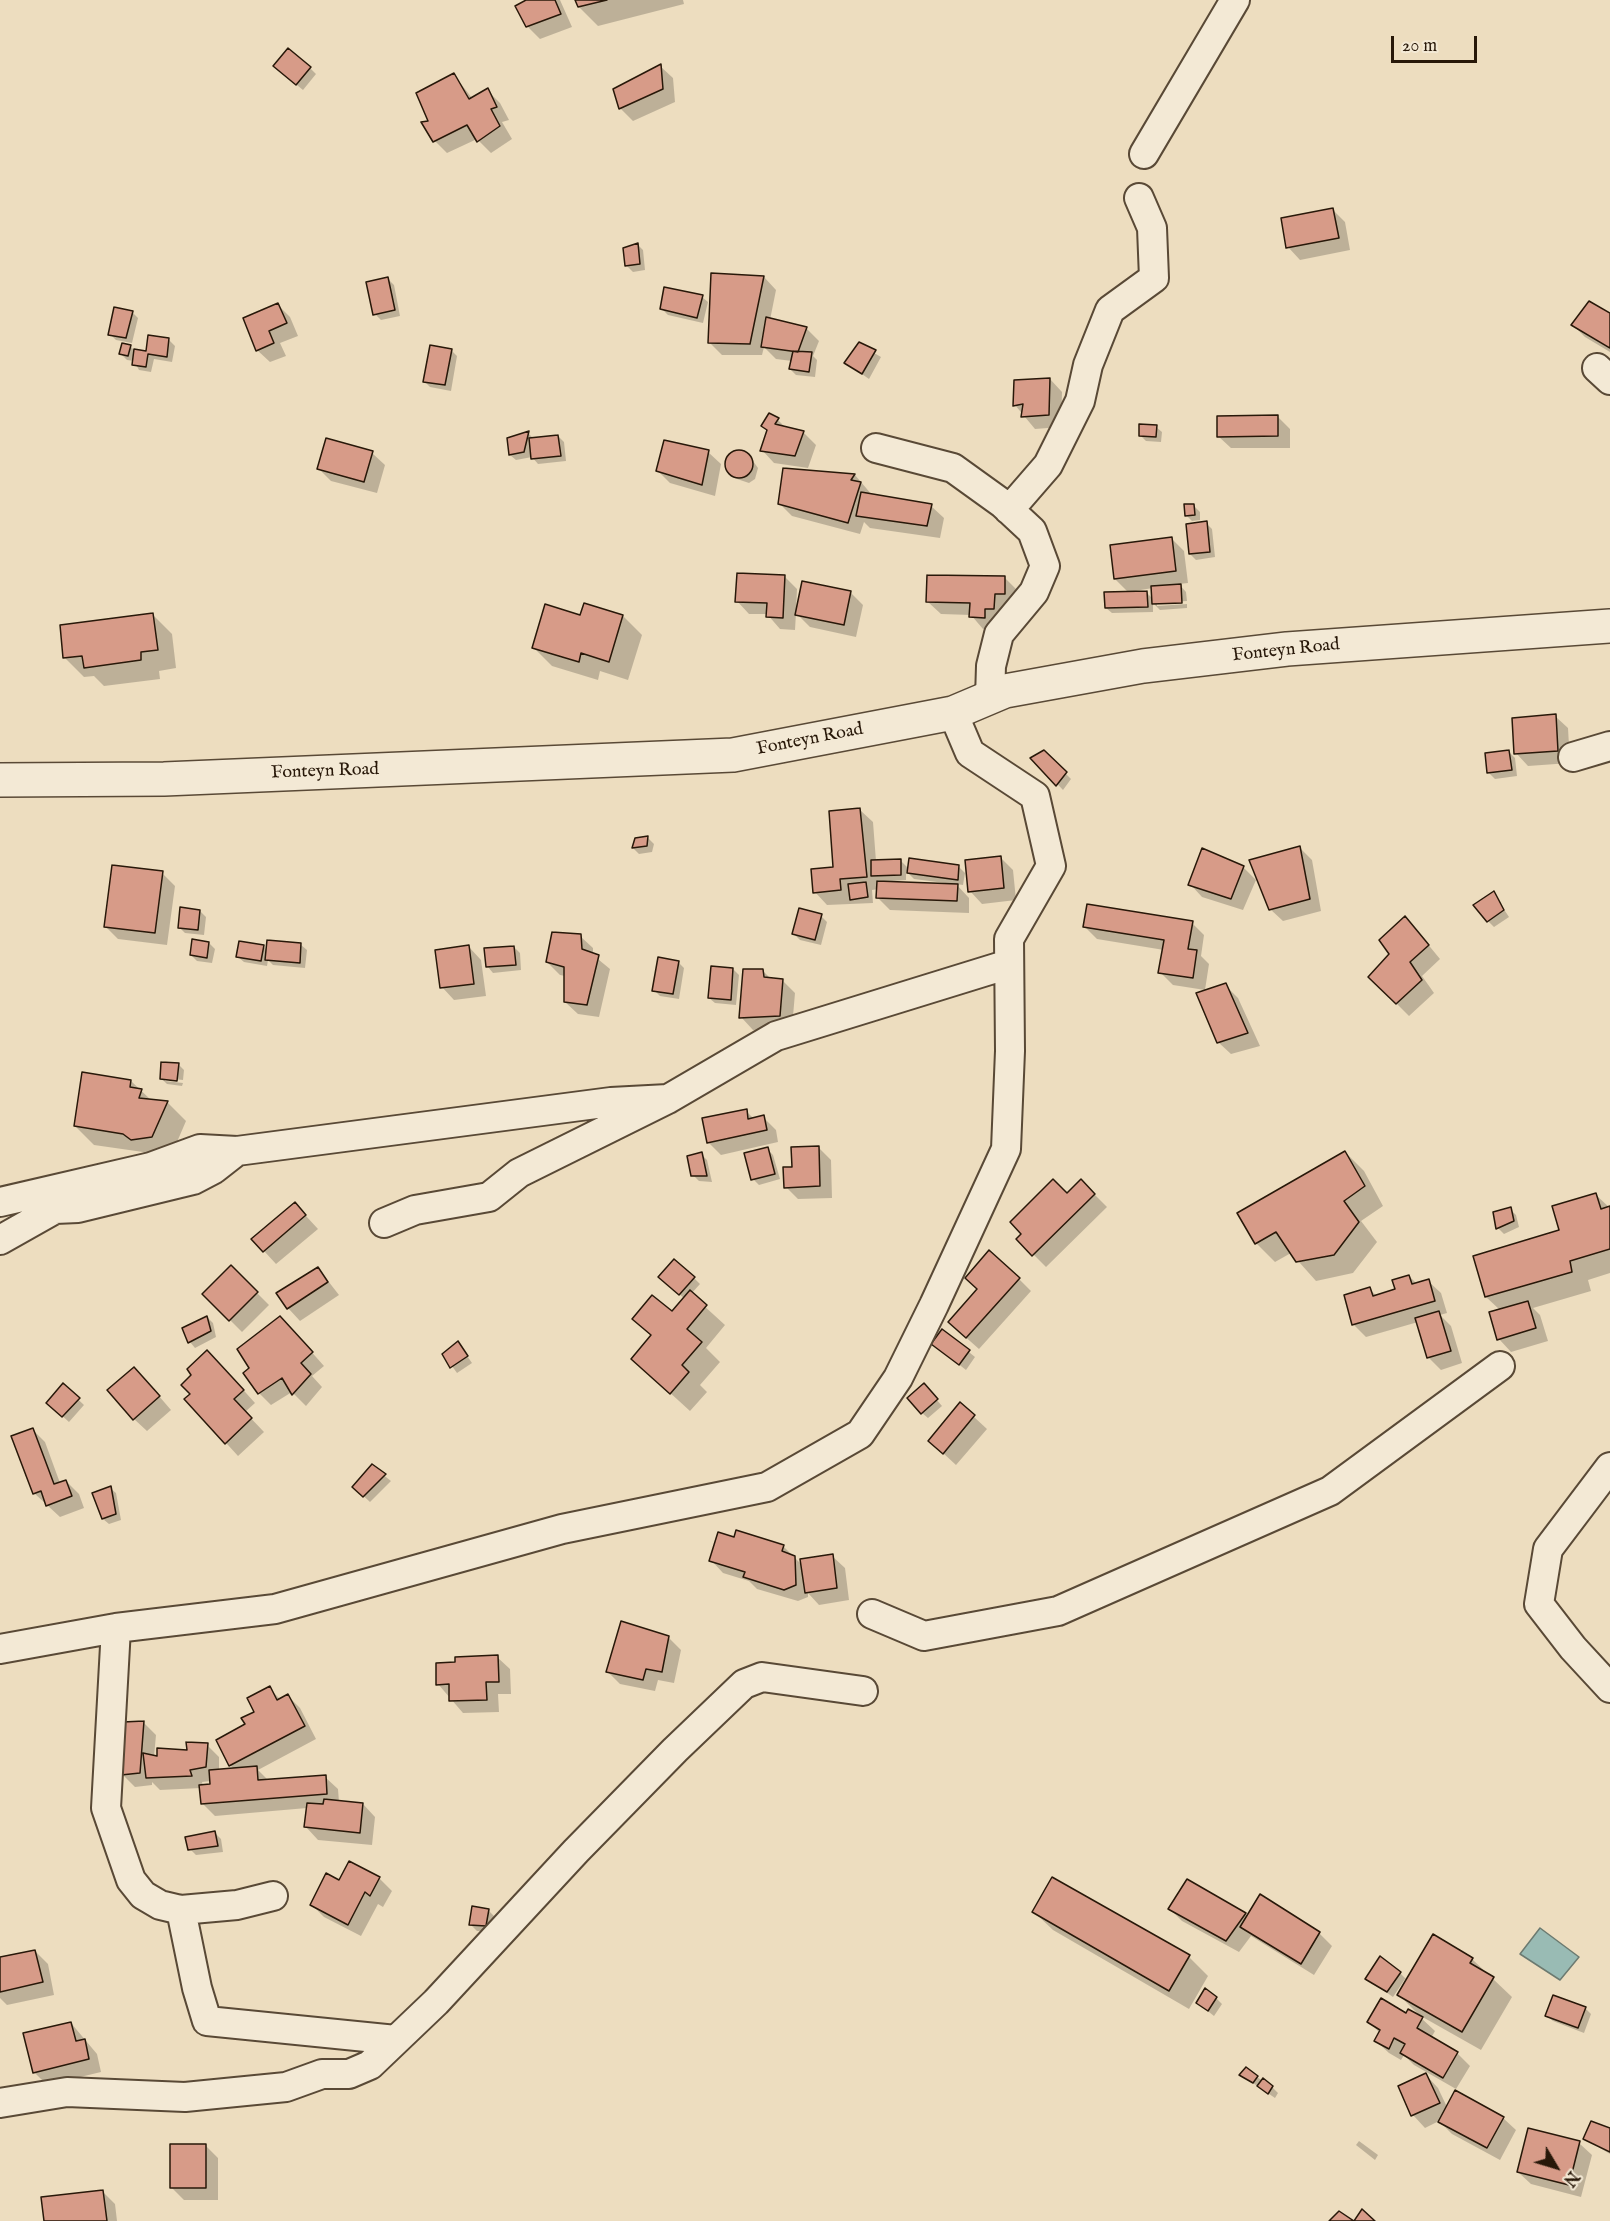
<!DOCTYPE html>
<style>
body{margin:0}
#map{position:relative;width:1610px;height:2221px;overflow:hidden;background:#edddbf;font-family:"IM FELL English",serif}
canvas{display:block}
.north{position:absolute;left:1526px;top:2137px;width:60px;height:60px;-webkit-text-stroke:4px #f3e9d5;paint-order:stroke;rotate:128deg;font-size:16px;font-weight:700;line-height:24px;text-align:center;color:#281809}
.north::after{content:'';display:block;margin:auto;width:21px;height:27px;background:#281809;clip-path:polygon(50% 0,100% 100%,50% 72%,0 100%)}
.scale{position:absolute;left:1391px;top:36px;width:86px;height:27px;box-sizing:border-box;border:3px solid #281809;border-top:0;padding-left:8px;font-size:18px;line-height:21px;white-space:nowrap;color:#281809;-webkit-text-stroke:4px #f3e9d5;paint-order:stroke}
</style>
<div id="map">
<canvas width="1610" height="2221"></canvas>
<div class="north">N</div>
<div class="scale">20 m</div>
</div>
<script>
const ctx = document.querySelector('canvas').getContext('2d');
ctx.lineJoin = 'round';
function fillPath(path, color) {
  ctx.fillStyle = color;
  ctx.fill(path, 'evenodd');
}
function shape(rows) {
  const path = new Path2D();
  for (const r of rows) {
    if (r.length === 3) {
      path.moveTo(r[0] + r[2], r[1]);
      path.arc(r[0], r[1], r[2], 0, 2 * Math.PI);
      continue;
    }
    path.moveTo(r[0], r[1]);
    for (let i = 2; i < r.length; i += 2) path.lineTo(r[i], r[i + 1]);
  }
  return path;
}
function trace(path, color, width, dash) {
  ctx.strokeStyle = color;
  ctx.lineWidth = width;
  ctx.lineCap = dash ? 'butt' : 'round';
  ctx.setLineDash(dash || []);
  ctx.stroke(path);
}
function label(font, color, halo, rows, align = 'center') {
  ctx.font = font + ' "IM FELL English",serif';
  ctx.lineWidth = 4.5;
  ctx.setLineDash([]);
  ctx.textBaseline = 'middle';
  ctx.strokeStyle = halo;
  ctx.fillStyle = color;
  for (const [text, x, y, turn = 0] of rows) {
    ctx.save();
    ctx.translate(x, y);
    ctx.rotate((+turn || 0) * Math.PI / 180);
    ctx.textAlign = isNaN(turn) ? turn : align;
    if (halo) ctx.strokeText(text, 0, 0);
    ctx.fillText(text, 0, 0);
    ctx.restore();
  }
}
const water = shape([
 [1540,1928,1579,1957,1560,1980,1520,1954,1540,1928]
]);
fillPath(water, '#99bbb4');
trace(water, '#6c7a70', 1.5);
fillPath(shape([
 [529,0,560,0,572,27,540,39,527,26],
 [577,0,683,0,684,4,598,26,579,7],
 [660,66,673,78,675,102,633,121,620,108],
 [310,68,316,74,303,90,281,72],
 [454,75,472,98,487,90,500,103,509,120,502,122,512,139,491,153,477,139,447,153,435,141,431,122],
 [1333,210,1345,222,1350,250,1300,260,1288,247],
 [637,244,643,250,645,270,633,272,627,266],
 [764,277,776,290,770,320,807,329,819,341,813,356,817,360,815,377,796,375,790,369,792,361,776,359,764,347,762,355,722,355,709,342],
 [388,279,394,285,400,316,381,320,375,314],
 [702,297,708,302,703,323,668,315,662,309],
 [278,305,290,317,298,336,280,343,286,356,270,362,257,350],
 [132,312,138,318,132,343,116,340,110,334],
 [1610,315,1610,352,1585,337,1573,325],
 [169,340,175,346,172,362,154,359,151,372,139,370,134,361,127,360,121,354,130,346,134,350,147,353],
 [859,344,881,357,869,379,846,363],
 [451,350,457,356,451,391,430,387,424,381],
 [1050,379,1062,392,1061,427,1035,429,1015,405],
 [1277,416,1290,429,1290,448,1231,448,1218,436],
 [778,420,787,429,804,433,816,445,808,468,774,463,762,450,768,431],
 [1156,427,1162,432,1161,442,1146,441,1140,435],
 [528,433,534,439,558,436,564,442,566,461,538,464,532,457,516,460,510,455],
 [736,451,748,454,758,468,755,479,749,483,737,479,727,464,729,456],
 [708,452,721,464,715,496,670,483,658,471],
 [372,453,385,465,377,493,331,481,318,468],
 [784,470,855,475,872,495,931,506,944,518,940,538,870,528,864,522,860,534,792,516,780,504],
 [1194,506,1200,512,1200,520,1192,521,1186,515],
 [1206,523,1212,529,1215,557,1196,560,1190,554],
 [1171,538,1184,551,1188,583,1179,584,1186,592,1187,601,1157,603,1157,606,1187,604,1187,608,1160,610,1153,603,1153,612,1112,613,1106,608,1147,593,1154,600,1153,588,1128,592,1115,579],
 [784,576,797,589,796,612,850,592,863,605,856,637,810,627,796,613,795,630,780,629,767,614,749,614,737,601],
 [1005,578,1017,590,997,629,983,629,971,615,941,614,928,602],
 [153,615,172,634,176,668,159,671,160,679,104,686,94,676,84,677,65,658],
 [623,616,642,635,628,680,600,671,598,680,552,666,533,647,581,617],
 [1555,716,1568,728,1570,763,1528,766,1516,753],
 [1044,752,1071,779,1063,790,1033,758],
 [1509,752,1515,758,1517,776,1495,779,1489,773],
 [860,810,873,822,876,861,900,860,909,869,959,867,965,873,963,885,956,884,969,898,969,913,890,910,877,897,878,889,872,890,873,903,827,905,815,892,835,868],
 [906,871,914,879,945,883,945,885,892,883,892,881,906,880],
 [648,838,654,844,652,852,639,854,633,848,636,840],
 [1300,848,1312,860,1321,911,1283,921,1270,909],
 [1001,858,1013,870,1016,900,982,904,970,891],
 [1243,867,1256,880,1243,910,1202,897,1190,884],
 [162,873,175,886,167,945,118,939,106,927],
 [1493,893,1509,917,1494,927,1488,921],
 [200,911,206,917,204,935,185,933,179,927],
 [821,916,827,922,821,945,800,940,794,934],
 [1192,923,1204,935,1201,956,1209,964,1205,990,1173,985,1160,972,1164,950,1097,939,1085,927],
 [1417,931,1440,959,1422,976,1434,993,1409,1016,1370,977],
 [580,936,593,948,593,955,610,969,599,1017,578,1014,565,1002,565,976,560,975,547,962],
 [209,943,215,949,212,963,197,961,191,955],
 [301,945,307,950,305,968,273,965,268,960,267,966,244,962,238,957,263,946,268,951],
 [469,947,481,960,486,996,454,1000,442,987],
 [514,947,520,953,521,970,493,973,488,967],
 [678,962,684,968,679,999,660,996,654,990],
 [733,969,739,975,736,1005,715,1003,709,998],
 [763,971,771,979,782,980,795,993,792,1028,753,1030,741,1017],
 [1225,985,1238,998,1260,1046,1231,1054,1218,1042],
 [178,1064,184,1070,183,1080,165,1078,165,1081,183,1083,182,1086,167,1084,161,1078],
 [131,1081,152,1101,167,1102,186,1121,171,1156,151,1159,143,1152,94,1145,75,1126],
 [746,1111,754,1119,763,1117,776,1130,778,1142,721,1155,708,1142],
 [819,1148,831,1160,832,1198,798,1199,786,1187,793,1169],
 [767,1149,773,1155,780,1179,759,1185,753,1179],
 [1345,1152,1364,1171,1383,1206,1361,1221,1377,1242,1353,1273,1316,1281,1291,1253,1275,1262,1256,1243],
 [701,1154,707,1160,712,1182,699,1181,693,1175],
 [1081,1181,1107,1207,1046,1267,1018,1239],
 [1596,1195,1610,1208,1610,1273,1588,1280,1591,1291,1533,1308,1540,1315,1548,1341,1511,1352,1499,1339,1500,1310,1486,1297,1475,1257,1561,1231],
 [295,1204,318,1229,276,1264,253,1239],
 [1510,1209,1516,1215,1519,1227,1504,1234,1498,1228],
 [231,1267,269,1305,242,1332,204,1294],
 [318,1268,339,1295,300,1321,288,1308],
 [1409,1276,1417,1284,1428,1281,1441,1293,1447,1313,1440,1315,1451,1326,1462,1363,1441,1370,1428,1357,1418,1322,1366,1337,1354,1325,1346,1296,1369,1289,1377,1296,1397,1290],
 [694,1278,700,1284,691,1294,725,1325,706,1348,720,1362,700,1385,707,1392,690,1411,633,1359,652,1337,634,1319,672,1314,685,1299,666,1283],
 [1019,1279,1031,1291,979,1349,962,1334],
 [207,1317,213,1323,216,1337,195,1348,190,1342],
 [292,1330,324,1366,312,1376,322,1387,306,1406,292,1392,271,1405,259,1393],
 [943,1331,975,1357,966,1370,933,1344],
 [458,1343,472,1363,457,1373,444,1355],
 [220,1364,255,1403,245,1412,264,1432,238,1456,186,1399],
 [146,1381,171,1410,147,1431,134,1419],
 [64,1386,84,1405,69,1422,48,1403],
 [929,1391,942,1406,928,1418,922,1413],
 [960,1404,987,1429,956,1465,930,1441],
 [32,1429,45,1442,60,1483,66,1481,79,1494,84,1508,60,1517,34,1493],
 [372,1466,391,1481,370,1502,354,1487],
 [110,1488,116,1493,121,1520,109,1524,103,1519,94,1494],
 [735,1539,783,1546,802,1565,832,1556,845,1568,849,1600,819,1605,808,1593,808,1597,798,1601,757,1589,749,1581,723,1573,711,1560],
 [668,1637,681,1650,674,1683,658,1680,655,1691,620,1684,607,1671],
 [497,1657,510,1669,511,1694,498,1694,499,1712,463,1713,438,1684],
 [269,1688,280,1699,288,1696,300,1708,316,1739,258,1770,269,1781,325,1777,338,1789,339,1802,363,1804,375,1817,372,1845,318,1840,306,1827,307,1808,215,1816,202,1803,201,1788,160,1790,152,1782,152,1785,135,1787,122,1774,143,1722,156,1735,154,1757,188,1751,207,1745,219,1757,219,1771,235,1770,230,1765,247,1725],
 [211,1781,211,1786,203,1786,202,1782],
 [215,1833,221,1839,223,1852,196,1855,190,1849],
 [379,1878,392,1891,383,1907,378,1904,361,1936,324,1917,312,1905,340,1882],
 [1169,1908,1245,1915,1319,1933,1332,1946,1314,1975,1251,1936,1239,1952,1182,1921],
 [488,1910,494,1916,492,1931,477,1931,471,1925],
 [1034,1912,1189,1957,1208,1976,1189,2009,1053,1930],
 [35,1951,48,1964,54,1995,7,2005,0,1998,0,1959],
 [1472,1959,1512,1997,1481,2050,1419,2015,1399,1995],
 [1400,1973,1407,1980,1405,1979,1393,1997,1367,1979],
 [1216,1998,1222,2004,1214,2016,1204,2008],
 [1585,2008,1591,2014,1584,2033,1553,2021,1547,2016],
 [1407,2015,1420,2017,1435,2031,1431,2038,1457,2053,1470,2066,1456,2089,1414,2065,1404,2055,1401,2060,1389,2053,1376,2041,1380,2033,1369,2022],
 [71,2023,97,2054,101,2072,47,2085,34,2072],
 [1241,2075,1257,2077,1272,2087,1278,2093,1275,2098],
 [1426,2075,1438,2088,1447,2107,1503,2118,1516,2130,1500,2160,1452,2134,1439,2121,1425,2128,1413,2115],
 [1610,2130,1610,2154,1585,2139],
 [1359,2141,1378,2155,1375,2160,1356,2145],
 [1579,2143,1592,2155,1581,2197,1531,2184,1518,2172],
 [206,2146,218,2158,218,2200,184,2200,171,2187],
 [102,2191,115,2204,117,2221,46,2221]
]), '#0003');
const building = shape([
 [526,0,555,0,561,14,526,27,515,6,526,0],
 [575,0,607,0,578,7,575,0],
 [288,48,311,67,296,85,273,66,288,48],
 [661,64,663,89,619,109,613,89,661,64],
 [454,73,469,99,488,88,497,107,491,109,500,126,477,142,467,125,433,142,421,122,428,121,416,93,454,73],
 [1333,208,1339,238,1286,248,1281,218,1333,208],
 [638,243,640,264,625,266,623,248,638,243],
 [711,273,764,276,750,344,708,343,711,273],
 [388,277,395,310,373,315,366,282,388,277],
 [664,287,703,295,697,318,660,309,664,287],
 [1589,301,1610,313,1610,348,1571,325,1589,301],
 [278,303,287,323,269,331,274,343,256,351,243,318,278,303],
 [114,307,133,311,126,338,108,335,114,307],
 [766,317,807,327,798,352,761,347,766,317],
 [148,335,169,338,167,357,148,354,146,367,132,365,134,349,146,351,148,335],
 [859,342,876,350,862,374,844,363,859,342],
 [122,343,131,345,128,356,119,354,122,343],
 [430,345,452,349,445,385,423,382,430,345],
 [793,351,812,352,809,372,789,369,793,351],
 [1050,378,1049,415,1021,417,1023,404,1013,406,1014,380,1050,378],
 [769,413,779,418,775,424,804,431,795,456,760,451,767,430,761,426,769,413],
 [1278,415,1278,436,1217,437,1217,416,1278,415],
 [1139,424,1157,425,1156,437,1139,436,1139,424],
 [529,431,524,452,509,455,507,438,529,431],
 [558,435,561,456,531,459,529,438,558,435],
 [326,438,373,451,364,482,317,469,326,438],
 [664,440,709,450,702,485,656,471,664,440],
 [739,464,14],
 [783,468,855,474,851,480,861,482,848,523,778,504,783,468],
 [861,492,932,504,927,526,856,516,861,492],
 [1184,504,1194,504,1195,515,1185,516,1184,504],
 [1207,521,1210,552,1189,554,1186,524,1207,521],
 [1172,537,1176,571,1114,579,1110,545,1172,537],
 [737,573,785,575,783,618,766,617,767,603,735,602,737,573],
 [927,575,1005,576,1005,594,995,594,994,609,985,609,985,618,969,617,970,603,926,602,927,575],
 [802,581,851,591,844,625,795,615,802,581],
 [1181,584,1182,603,1152,604,1151,586,1181,584],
 [1147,591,1148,607,1105,608,1104,592,1147,591],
 [584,603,623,615,609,662,581,653,579,662,532,648,545,604,580,615,584,603],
 [153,613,158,650,141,652,141,660,84,668,82,656,63,658,60,625,153,613],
 [1556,714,1558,751,1514,754,1512,718,1556,714],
 [1044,750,1067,772,1056,786,1030,758,1044,750],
 [1509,750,1512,770,1487,773,1485,753,1509,750],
 [860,808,867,877,840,879,841,890,813,893,811,869,833,867,829,811,860,808],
 [648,836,647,846,632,848,635,838,648,836],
 [1300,846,1310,899,1269,910,1249,860,1300,846],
 [1202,848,1244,866,1231,899,1188,885,1202,848],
 [1001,856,1004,888,968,892,965,860,1001,856],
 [909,858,959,865,958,880,907,873,909,858],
 [901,859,901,875,871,876,871,860,901,859],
 [112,865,163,871,155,933,104,927,112,865],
 [877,881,958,884,957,901,876,898,877,881],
 [866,882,868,897,850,900,848,884,866,882],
 [1494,891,1504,910,1487,922,1473,905,1494,891],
 [1087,904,1193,921,1188,949,1197,950,1193,978,1158,973,1164,940,1083,927,1087,904],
 [180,907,200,910,198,930,178,928,180,907],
 [799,908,822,914,815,940,792,934,799,908],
 [1405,916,1429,945,1410,962,1422,980,1396,1004,1368,977,1389,954,1379,940,1405,916],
 [552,932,581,934,582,949,599,955,587,1005,564,1002,564,967,546,962,552,932],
 [192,939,209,942,207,958,190,955,192,939],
 [267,940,301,943,300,963,265,960,267,940],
 [239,941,264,945,261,961,236,957,239,941],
 [469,945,474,984,440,988,435,950,469,945],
 [514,946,516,965,486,967,484,948,514,946],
 [658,957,679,961,673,994,652,991,658,957],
 [711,966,733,968,731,1000,708,998,711,966],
 [743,969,763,969,764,977,783,979,780,1016,739,1018,743,969],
 [1226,983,1248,1033,1217,1043,1196,993,1226,983],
 [161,1062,179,1063,177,1081,160,1079,161,1062],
 [82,1072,131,1080,130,1087,142,1089,139,1098,168,1101,152,1137,131,1140,123,1134,74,1126,82,1072],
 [747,1109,748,1119,764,1115,767,1130,707,1143,702,1118,747,1109],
 [819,1146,820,1186,784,1188,783,1167,792,1167,791,1147,819,1146],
 [768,1147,775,1174,751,1180,744,1153,768,1147],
 [1345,1151,1365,1186,1344,1201,1359,1222,1334,1255,1296,1262,1276,1232,1255,1244,1237,1213,1345,1151],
 [702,1152,707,1176,691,1176,687,1156,702,1152],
 [1053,1179,1067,1193,1081,1179,1095,1194,1032,1256,1016,1239,1021,1234,1010,1222,1053,1179],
 [1596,1193,1601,1209,1610,1206,1610,1249,1570,1261,1572,1272,1485,1297,1473,1256,1559,1230,1552,1206,1596,1193],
 [295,1202,306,1215,263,1252,251,1239,295,1202],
 [1511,1207,1514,1221,1496,1229,1493,1212,1511,1207],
 [989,1250,1020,1278,966,1338,948,1322,977,1289,965,1278,989,1250],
 [674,1259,695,1277,679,1295,658,1277,674,1259],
 [231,1265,258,1292,229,1321,202,1294,231,1265],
 [318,1267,328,1282,287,1309,276,1293,318,1267],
 [1409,1275,1412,1284,1429,1279,1435,1301,1352,1325,1344,1295,1370,1287,1373,1296,1395,1289,1392,1280,1409,1275],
 [690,1290,707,1305,687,1329,702,1342,682,1365,689,1372,670,1394,631,1359,651,1335,632,1319,652,1295,672,1311,690,1290],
 [1528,1301,1536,1328,1497,1340,1489,1312,1528,1301],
 [1439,1311,1451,1351,1427,1358,1415,1318,1439,1311],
 [207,1316,211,1331,188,1343,182,1328,207,1316],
 [280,1316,313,1352,301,1363,311,1374,292,1395,282,1378,258,1394,243,1373,249,1368,237,1349,280,1316],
 [942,1329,970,1350,959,1365,931,1344,942,1329],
 [458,1341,468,1356,450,1368,442,1354,458,1341],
 [207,1350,244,1390,234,1399,252,1418,225,1444,184,1399,190,1394,181,1385,191,1375,187,1369,207,1350],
 [134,1367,160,1396,133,1420,107,1390,134,1367],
 [63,1383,80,1398,62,1417,46,1403,63,1383],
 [924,1383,938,1399,921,1414,907,1398,924,1383],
 [960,1402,975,1415,943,1454,928,1441,960,1402],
 [33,1428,54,1484,66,1480,72,1496,46,1506,41,1491,33,1494,11,1436,33,1428],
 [372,1464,386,1474,363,1497,352,1487,372,1464],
 [111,1486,116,1514,102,1519,92,1493,111,1486],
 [736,1530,784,1545,782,1551,795,1556,796,1585,784,1590,743,1577,745,1572,709,1561,718,1532,734,1537,736,1530],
 [833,1554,837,1588,805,1593,800,1559,833,1554],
 [621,1621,669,1636,662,1672,646,1669,643,1680,606,1672,621,1621],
 [498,1655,499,1682,486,1682,487,1700,449,1701,449,1684,436,1685,436,1663,455,1662,455,1657,498,1655],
 [270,1686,277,1700,288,1694,305,1726,229,1766,216,1740,245,1724,241,1718,254,1712,247,1698,270,1686],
 [144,1721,140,1773,121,1775,123,1722,144,1721],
 [186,1742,208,1743,206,1767,190,1770,192,1776,146,1778,143,1753,157,1756,157,1748,187,1750,186,1742],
 [257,1766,258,1780,326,1775,327,1794,201,1804,199,1785,210,1784,209,1770,257,1766],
 [324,1799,363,1803,360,1833,304,1827,307,1803,323,1804,324,1799],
 [215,1831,218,1846,188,1850,185,1837,215,1831],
 [349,1861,380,1877,370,1896,365,1892,348,1925,310,1905,326,1873,339,1880,349,1861],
 [1052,1877,1190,1955,1169,1991,1032,1912,1052,1877],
 [1187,1879,1246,1913,1226,1941,1168,1909,1187,1879],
 [1260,1894,1320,1932,1301,1964,1240,1927,1260,1894],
 [472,1906,489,1909,486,1926,469,1925,472,1906],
 [1433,1934,1473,1958,1470,1963,1494,1977,1462,2032,1397,1995,1433,1934],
 [35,1950,43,1982,0,1992,0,1957,35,1950],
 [1380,1956,1401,1972,1387,1992,1365,1979,1380,1956],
 [1205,1988,1217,1997,1208,2011,1196,2003,1205,1988],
 [1553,1995,1586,2007,1578,2028,1545,2016,1553,1995],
 [1381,1998,1406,2013,1408,2009,1423,2017,1417,2028,1458,2052,1443,2078,1400,2053,1405,2044,1394,2038,1389,2049,1374,2041,1380,2030,1367,2022,1381,1998],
 [71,2022,76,2041,85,2039,89,2059,33,2073,23,2033,71,2022],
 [1246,2067,1258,2076,1253,2083,1239,2075,1246,2067],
 [1426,2073,1440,2103,1411,2116,1398,2086,1426,2073],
 [1263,2078,1273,2086,1268,2094,1257,2086,1263,2078],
 [1455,2090,1504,2117,1487,2148,1438,2122,1455,2090],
 [1591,2121,1610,2128,1610,2152,1583,2139,1591,2121],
 [1528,2128,1580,2141,1569,2185,1517,2172,1528,2128],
 [170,2144,206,2144,206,2188,170,2188,170,2144],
 [103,2190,107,2221,44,2221,41,2197,103,2190],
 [1362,2209,1375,2221,1329,2221,1339,2211,1354,2221,1362,2209]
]);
fillPath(building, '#d79b88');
trace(building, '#281809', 1.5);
const minor = shape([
 [1144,154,1235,0],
 [1597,368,1610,380],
 [876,448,953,468,1003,504,1032,531,1045,566,1034,592,999,634,991,666,990,698],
 [1009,510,1048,465,1080,401,1088,365,1110,310,1154,278,1152,228,1139,198],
 [1573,757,1610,746],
 [0,1202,151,1167,200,1149,237,1151],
 [384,1223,415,1210,489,1197,519,1173,668,1099,776,1036,1009,964],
 [0,1240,55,1209,78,1208,193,1180,214,1169,237,1151,611,1102,668,1099],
 [1610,1467,1548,1549,1539,1604,1573,1648,1610,1688],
 [872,1614,924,1636,1058,1611,1330,1491,1500,1366],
 [116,1628,106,1808,131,1880,143,1895,160,1905,181,1910],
 [0,1649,116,1628,275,1609,562,1529,767,1487,860,1434,898,1378,934,1305,1006,1149,1010,1051,1009,939,1051,866,1035,796,970,753,953,713],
 [273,1896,237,1905,181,1910,197,1988,207,2021,396,2040],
 [0,2103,67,2092,185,2097,286,2087,322,2074,349,2074,370,2065,436,2002,576,1851,675,1750,744,1684,762,1677,863,1691]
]);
const tertiary = shape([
 [0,780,164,779,733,755,953,713,1005,691,1143,666,1287,649,1610,626]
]);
trace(minor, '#594936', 32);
trace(tertiary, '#594936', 36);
trace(minor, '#f3e9d5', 28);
trace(tertiary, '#f3e9d5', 33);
label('18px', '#281809', '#f3e9d5', [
 ["Fonteyn Road",1286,651,-6],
 ["Fonteyn Road",810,740,-11],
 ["Fonteyn Road",325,772,-2]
]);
</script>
